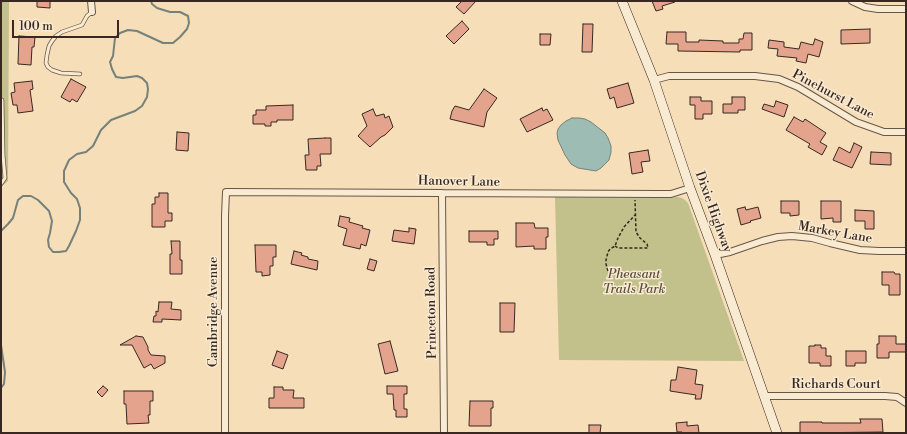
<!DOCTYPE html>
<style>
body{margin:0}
#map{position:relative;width:907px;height:434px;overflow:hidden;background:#f6deb9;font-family:"Libre Bodoni",serif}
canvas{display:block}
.frame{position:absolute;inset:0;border:2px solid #382821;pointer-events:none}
.scale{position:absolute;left:12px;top:20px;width:107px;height:18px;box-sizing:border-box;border:2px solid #382821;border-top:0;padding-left:5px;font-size:12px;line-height:14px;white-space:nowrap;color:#382821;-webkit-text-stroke:3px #f9ead2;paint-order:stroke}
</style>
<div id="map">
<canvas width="907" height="434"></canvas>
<div class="frame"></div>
<div class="scale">100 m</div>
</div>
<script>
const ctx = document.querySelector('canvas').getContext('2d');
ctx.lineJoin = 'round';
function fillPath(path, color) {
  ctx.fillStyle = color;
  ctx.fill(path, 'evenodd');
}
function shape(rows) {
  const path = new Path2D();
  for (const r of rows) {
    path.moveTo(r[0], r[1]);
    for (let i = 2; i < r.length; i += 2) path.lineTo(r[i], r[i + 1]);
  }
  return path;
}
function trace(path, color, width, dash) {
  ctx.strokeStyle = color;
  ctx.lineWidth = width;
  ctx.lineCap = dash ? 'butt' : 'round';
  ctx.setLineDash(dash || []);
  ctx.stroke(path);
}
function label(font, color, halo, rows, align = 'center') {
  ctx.font = font + ' "Libre Bodoni",serif';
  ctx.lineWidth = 3;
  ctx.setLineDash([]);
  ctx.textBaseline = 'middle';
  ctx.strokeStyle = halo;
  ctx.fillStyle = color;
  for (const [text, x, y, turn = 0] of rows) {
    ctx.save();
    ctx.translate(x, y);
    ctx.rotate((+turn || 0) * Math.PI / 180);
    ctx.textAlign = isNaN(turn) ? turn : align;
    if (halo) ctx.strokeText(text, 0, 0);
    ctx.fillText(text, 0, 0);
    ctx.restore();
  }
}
fillPath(shape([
 [1,1,9,1,8,181,1,187],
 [555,197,666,198,678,197,682,198,685,200,688,203,744,361,559,360]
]), '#c2c08b');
const water = shape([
 [572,118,579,118,585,119,591,122,605,133,608,138,611,146,611,152,609,160,601,168,596,171,578,168,571,164,565,155,558,140,557,133,558,129,561,125,566,121,572,118]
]);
fillPath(water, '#9dbcb4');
trace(water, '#758179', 1);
trace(shape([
 [1,231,8,224,13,218,18,200,23,196,31,196,38,200,49,211,52,221,50,233,48,240,49,247,53,252,59,252,66,251,69,246,76,231,80,220,80,208,77,199,71,193,64,182,64,171,69,160,77,154,86,152,93,146,101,130,111,120,135,111,142,106,147,97,148,89,147,83,142,78,137,76,123,78,116,77,112,69,110,62,113,56,115,38,120,33,128,30,137,31,163,43,173,43,180,37,187,29,189,23,188,16,180,12,170,12,157,8,152,4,151,1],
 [1,345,5,372,4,384,1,388]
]), '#758179', 2);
const building = shape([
 [37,1,50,1,50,8,37,7,37,1],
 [462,1,476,1,464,14,456,7,462,1],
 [652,1,674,1,675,2,662,6,663,9,656,11,652,1],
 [462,21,469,29,454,44,446,36,462,21],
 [583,24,593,24,592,52,582,52,583,24],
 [870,29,870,43,841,44,841,30,870,29],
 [667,32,686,32,686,42,699,42,699,40,723,41,723,43,739,43,739,39,743,39,744,33,752,33,752,50,740,50,740,52,678,51,678,44,666,44,667,32],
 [540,34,551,34,550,45,540,45,540,34],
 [19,36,35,37,34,47,32,47,31,65,18,64,19,36],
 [815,39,823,42,819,57,808,54,806,63,796,61,797,58,777,56,778,49,768,48,769,40,784,42,784,47,799,49,801,42,813,45,815,39],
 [71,79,86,87,77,102,72,99,70,102,61,97,71,79],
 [32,81,33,89,30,90,33,111,18,113,17,105,13,105,11,93,15,92,14,83,32,81],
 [628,83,634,103,617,108,614,97,610,99,607,89,628,83],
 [484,89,497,98,487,112,484,127,450,119,452,111,455,106,469,110,484,89],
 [690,97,701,97,701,101,712,101,712,114,703,114,703,119,695,119,695,105,690,105,690,97],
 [732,97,745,97,745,110,738,110,738,113,723,113,723,104,732,104,732,97],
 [776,101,788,105,784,117,762,109,764,104,774,107,776,101],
 [293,105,293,120,277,120,277,122,271,122,271,126,265,126,265,124,253,124,253,115,256,115,256,110,266,110,266,106,293,105],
 [542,108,543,111,547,109,553,120,527,132,520,119,542,108],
 [373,109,376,116,384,114,385,118,389,116,393,127,385,135,381,137,370,147,358,136,367,126,362,114,373,109],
 [794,117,803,122,805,119,826,133,820,142,827,146,822,155,808,147,810,144,786,130,794,117],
 [177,132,189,133,188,151,176,150,177,132],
 [325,138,331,138,331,154,320,154,321,166,317,166,317,170,306,170,305,155,309,155,308,139,325,138],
 [854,143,862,147,852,168,833,160,839,147,850,153,854,143],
 [648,150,650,161,641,162,643,172,632,174,629,153,648,150],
 [871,152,891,153,891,165,870,164,871,152],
 [159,193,168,193,168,213,172,213,172,221,165,221,165,227,152,227,152,204,155,204,155,197,159,197,159,193],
 [781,201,799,201,799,215,790,216,790,213,781,213,781,201],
 [821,201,841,201,841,222,833,222,833,218,821,219,821,201],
 [745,207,746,210,758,207,761,218,750,221,751,222,741,225,737,209,745,207],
 [855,210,874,211,874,229,865,229,865,221,855,221,855,210],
 [340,216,350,218,349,222,363,226,362,228,370,230,366,246,361,244,360,249,343,245,347,229,338,226,340,216],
 [516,223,534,223,535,228,548,228,548,237,546,237,546,249,534,249,534,246,516,247,516,223],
 [409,228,416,229,414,244,392,241,394,230,409,232,409,228],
 [469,231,498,231,498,239,494,239,494,245,487,245,487,242,469,242,469,231],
 [171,241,180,241,180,260,182,260,182,274,170,274,170,254,172,254,171,241],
 [255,245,276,245,276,257,273,257,273,266,270,266,270,275,262,276,262,272,256,272,255,245],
 [294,251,302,253,301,255,308,257,308,259,318,261,317,270,291,264,294,251],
 [370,259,377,261,374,271,367,269,370,259],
 [882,272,894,272,895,274,900,274,900,295,889,295,889,285,882,285,882,272],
 [159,302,172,302,171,309,181,310,181,320,162,319,162,322,153,322,154,316,156,316,156,311,158,312,159,302],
 [500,303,515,303,514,332,500,332,500,303],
 [136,336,143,337,148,347,148,350,151,355,165,356,165,363,154,369,151,364,144,368,132,345,120,345,136,336],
 [879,336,896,336,896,344,906,344,906,352,889,352,889,358,877,358,877,344,879,344,879,336],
 [390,341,398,371,385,374,378,344,390,341],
 [815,345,821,345,821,348,826,348,826,356,831,356,831,366,820,366,820,363,809,363,809,346,815,346,815,345],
 [277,351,288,355,283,369,272,365,277,351],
 [846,351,866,351,866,363,855,363,855,366,846,366,846,351],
 [678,367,697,370,695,384,703,385,701,399,695,399,696,395,670,391,671,380,676,380,678,367],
 [103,386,108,390,102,397,97,392,103,386],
 [387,386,407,386,407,394,404,394,404,409,407,409,407,417,396,417,396,410,394,410,393,394,387,394,387,386],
 [274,387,283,387,283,390,294,390,293,398,304,398,304,408,269,408,269,398,274,398,274,387],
 [124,391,153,391,153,401,150,401,150,415,148,415,149,423,127,424,126,404,124,404,124,391],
 [470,401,493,401,493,408,491,408,491,426,469,426,470,401],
 [860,419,882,419,883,432,800,433,800,422,822,422,822,423,861,423,860,419],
 [687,422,687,426,698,425,699,433,682,433,682,432,677,432,676,423,687,422],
 [589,425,601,425,600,433,589,433,589,425]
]);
fillPath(building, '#e4a38d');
trace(building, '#382821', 1);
const lane = shape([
 [80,74,61,73,52,70,48,67,46,63,47,55,49,46,52,41,56,36,62,32,82,25,87,16,92,12],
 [1,184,5,178,3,155,2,100]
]);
const street = shape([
 [91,1,92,12],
 [852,1,865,7,878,9,906,9],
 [654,80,669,76,755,76,779,79,798,87,856,122,884,132,906,132],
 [442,193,444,433],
 [715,255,730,252,762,241,778,237,792,236,812,238,830,243,860,250,879,251,906,251],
 [764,396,885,396,897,397,906,403],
 [225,433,225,216,226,192,658,194,671,194,690,188]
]);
const secondary = shape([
 [622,1,654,80,690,188,715,255,777,433]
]);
trace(lane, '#685647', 4.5);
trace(street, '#685647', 8);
trace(secondary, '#382821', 10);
trace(shape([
 [615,246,618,248,648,248,647,244,640,238,636,232,635,200],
 [608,271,606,264,606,260,608,252,610,249,615,246,618,238,624,227,635,215]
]), '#382821', 1.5, [3, 2]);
trace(lane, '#f9ead2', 3);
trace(street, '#f9ead2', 6);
trace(secondary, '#f9ead2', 9);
label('13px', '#382821', '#f9ead2', [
 ["Pinehurst Lane",833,95,28],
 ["Hanover Lane",459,182,1],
 ["Dixie Highway",713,212,70],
 ["Markey Lane",835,233,10],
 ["Cambridge Avenue",214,312,-90],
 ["Princeton Road",432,313,-91],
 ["Richards Court",836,385]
]);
label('italic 13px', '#5a4e3c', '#f9ead2', [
 ["Pheasant",634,275],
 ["Trails Park",634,290]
]);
</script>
